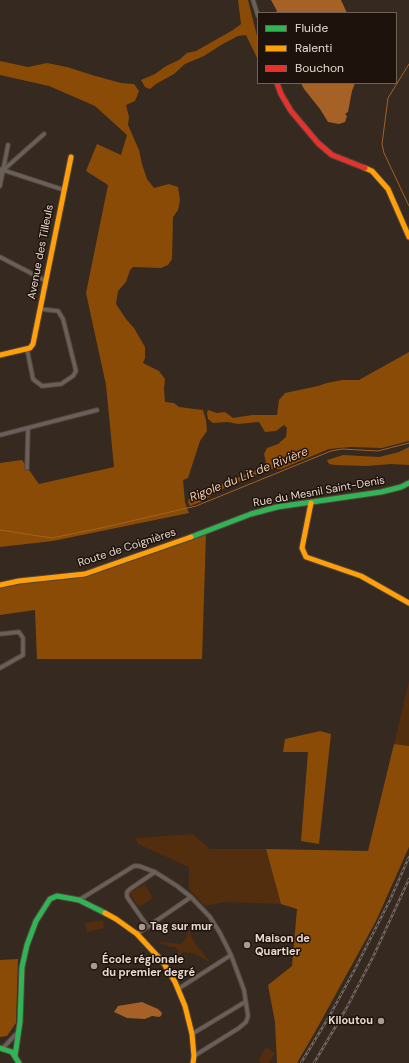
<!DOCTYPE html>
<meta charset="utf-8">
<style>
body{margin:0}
#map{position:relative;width:409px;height:1063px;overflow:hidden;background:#36291f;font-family:"DM Sans",sans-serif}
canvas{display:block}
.legend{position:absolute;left:257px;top:12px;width:140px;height:72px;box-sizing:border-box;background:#1e130c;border:1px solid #6f6259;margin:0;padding:5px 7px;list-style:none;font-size:12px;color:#e8d8cd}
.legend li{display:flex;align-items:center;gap:8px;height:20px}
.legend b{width:20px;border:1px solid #6f6259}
</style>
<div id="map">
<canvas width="409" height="1063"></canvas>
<ul class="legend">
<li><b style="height:5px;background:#30b455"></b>Fluide</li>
<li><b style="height:5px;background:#ff9f0a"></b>Ralenti</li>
<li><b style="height:5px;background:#e5322d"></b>Bouchon</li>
</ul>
</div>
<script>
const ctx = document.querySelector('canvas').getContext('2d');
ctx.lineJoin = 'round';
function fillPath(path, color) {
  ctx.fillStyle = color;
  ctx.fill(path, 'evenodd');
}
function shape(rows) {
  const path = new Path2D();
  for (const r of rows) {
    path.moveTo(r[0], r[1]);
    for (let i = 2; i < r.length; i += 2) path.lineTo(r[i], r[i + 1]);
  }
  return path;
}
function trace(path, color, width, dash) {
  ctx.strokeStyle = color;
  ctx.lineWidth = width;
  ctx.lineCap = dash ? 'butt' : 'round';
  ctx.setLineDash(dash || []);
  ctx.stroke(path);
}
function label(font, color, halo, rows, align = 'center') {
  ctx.font = font + ' "DM Sans",sans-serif';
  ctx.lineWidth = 3;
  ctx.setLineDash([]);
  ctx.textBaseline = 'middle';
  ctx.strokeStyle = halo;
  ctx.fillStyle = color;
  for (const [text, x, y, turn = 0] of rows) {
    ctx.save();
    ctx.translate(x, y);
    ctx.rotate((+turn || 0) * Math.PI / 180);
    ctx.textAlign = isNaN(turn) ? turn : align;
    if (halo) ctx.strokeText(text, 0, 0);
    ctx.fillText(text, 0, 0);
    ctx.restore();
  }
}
fillPath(shape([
 [409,681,409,746,394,744],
 [193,834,210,849,266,849,281,904,225,902,205,906,189,889,189,867,138,844,135,838],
 [145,884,153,898,139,907,129,893],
 [181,916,190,926,191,936,195,943,210,962,194,954,184,952,179,955,174,968,175,959,179,951,175,947,170,947,164,944,156,943,163,942,181,944,186,938,189,929],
 [103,920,104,928,87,932,85,923],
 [266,1047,275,1053,269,1063,262,1063,258,1061]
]), '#522d0e');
fillPath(shape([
 [238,0,248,0,258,40,258,60,246,35,238,36,221,45,204,56,185,64,174,74,156,84,150,89,145,87,141,80,155,74,166,66,179,60,187,53,196,51,233,30,241,24],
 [0,61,28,67,47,63,67,67,92,75,121,83,134,84,139,91,135,101,126,105,129,117,128,125,139,150,142,164,147,179,154,188,169,184,178,187,180,200,178,210,173,217,172,259,168,265,161,268,133,267,130,270,126,282,118,291,116,304,126,319,134,328,145,347,145,358,143,363,159,371,165,379,164,389,165,402,174,403,179,407,203,410,206,420,207,431,200,441,188,478,183,480,185,502,189,513,53,541,0,547,0,463,22,460,39,484,114,467,106,385,86,293,108,185,86,171,97,144,121,155,127,135,95,106,49,86,0,75],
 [409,352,409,441,382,448,350,447,329,449,281,469,269,469,218,491,201,502,190,506,188,502,189,499,223,484,227,480,239,477,264,467,266,462,264,454,267,448,278,444,286,437,287,428,284,425,276,431,265,432,259,422,238,424,228,422,213,423,208,419,207,413,208,410,217,413,225,412,233,418,252,415,277,415,279,400,285,393,318,386,327,383,342,380,359,380],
 [409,447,409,465,391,464,366,466,335,465,329,464,327,460,343,455,379,457,399,452],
 [206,534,202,659,37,659,35,610,0,615,0,588,9,585,84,577],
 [320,731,331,734,319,844,301,841,308,752,283,752,285,739],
 [394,744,409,746,409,847,376,921,315,1032,297,1063,277,1063,275,1022,268,985,292,966,297,909,281,904,266,849,368,851],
 [18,959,16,1023,7,1036,0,1037,0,960]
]), '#8a4b07');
fillPath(shape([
 [271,0,341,0,347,13,275,13,277,11],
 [301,83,355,83,352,91,348,112,345,114,347,116,345,122,339,124,328,122,320,109,304,89],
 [142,1002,158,1009,162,1013,161,1016,159,1017,152,1016,145,1019,127,1018,114,1012,118,1006]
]), '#a56126');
trace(shape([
 [409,64,388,98,382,144,384,153,409,206],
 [0,530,52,538,101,528,196,506,331,451,342,449,378,451,409,443]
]), '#a56126', 1);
const street = shape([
 [253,0,258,16],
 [0,169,64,190],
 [0,173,44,134],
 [0,186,8,145],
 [0,257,46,281],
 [27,349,33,379,42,386,61,384,73,376,76,371,63,319,58,311,40,309],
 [0,435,97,410],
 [27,468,28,428],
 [0,634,19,632,23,638,23,655,0,668],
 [79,900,134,866,139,866,155,872,177,886,191,897,210,917,220,933,231,955,244,990,248,1016,246,1022,239,1028,194,1056],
 [148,927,127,897,127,892,130,889,155,872],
 [137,934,191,897],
 [178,989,231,955],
 [192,1034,245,1002],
 [3,1048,18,1032]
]);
const fast = shape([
 [191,537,251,514,277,507,381,492,401,487,409,483],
 [0,1048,12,1052,19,1063],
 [15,1056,20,1022,22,967,27,945,36,921,50,899,57,896,79,900,105,913]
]);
const slow = shape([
 [365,168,372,171,388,189,409,237],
 [0,355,30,348,33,344,71,157],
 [311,503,302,548,306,557,361,576,409,603],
 [0,585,19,581,85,574,191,537],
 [105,913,116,919,137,934,163,962,175,982,185,1006,192,1034,194,1056,193,1063]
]);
const jam = shape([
 [277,83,281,94,291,111,318,143,332,155,365,168]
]);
trace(street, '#51453d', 5.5);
trace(fast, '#51453d', 7);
trace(slow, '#51453d', 7);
trace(jam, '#51453d', 7);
trace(street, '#6a6059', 3.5);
trace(fast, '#30b455', 5);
trace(slow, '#ff9f0a', 5);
trace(jam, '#e5322d', 5);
const rail = shape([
 [301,1063,330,1015,355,969,390,900,409,857],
 [314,1063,346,1009,373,957,409,879]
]);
trace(rail, '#726860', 2.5);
trace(rail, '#1e130c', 1, [3]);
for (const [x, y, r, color] of [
 [142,927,4,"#aa9b90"],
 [247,945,4,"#aa9b90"],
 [94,966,4,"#aa9b90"],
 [381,1021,4,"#aa9b90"]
]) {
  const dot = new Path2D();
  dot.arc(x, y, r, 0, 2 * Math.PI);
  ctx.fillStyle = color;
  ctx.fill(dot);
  trace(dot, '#1e130c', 1.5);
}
label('11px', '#e8d8cd', '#1e130c', [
 ["Avenue des Tilleuls",41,252,-79],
 ["Rue du Mesnil Saint-Denis",319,492,-10],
 ["Route de Coignières",127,548,-18]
]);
label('bold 11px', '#e8d8cd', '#1e130c', [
 ["Tag sur mur",150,927],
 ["Maison de",255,939],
 ["Quartier",255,952],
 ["École régionale",102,960],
 ["du premier degré",102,973],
 ["Kiloutou",373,1021,"right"]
], 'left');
label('italic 12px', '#f5ccaf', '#1e130c', [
 ["Rigole du Lit de Rivière",249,475,-22]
]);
</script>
